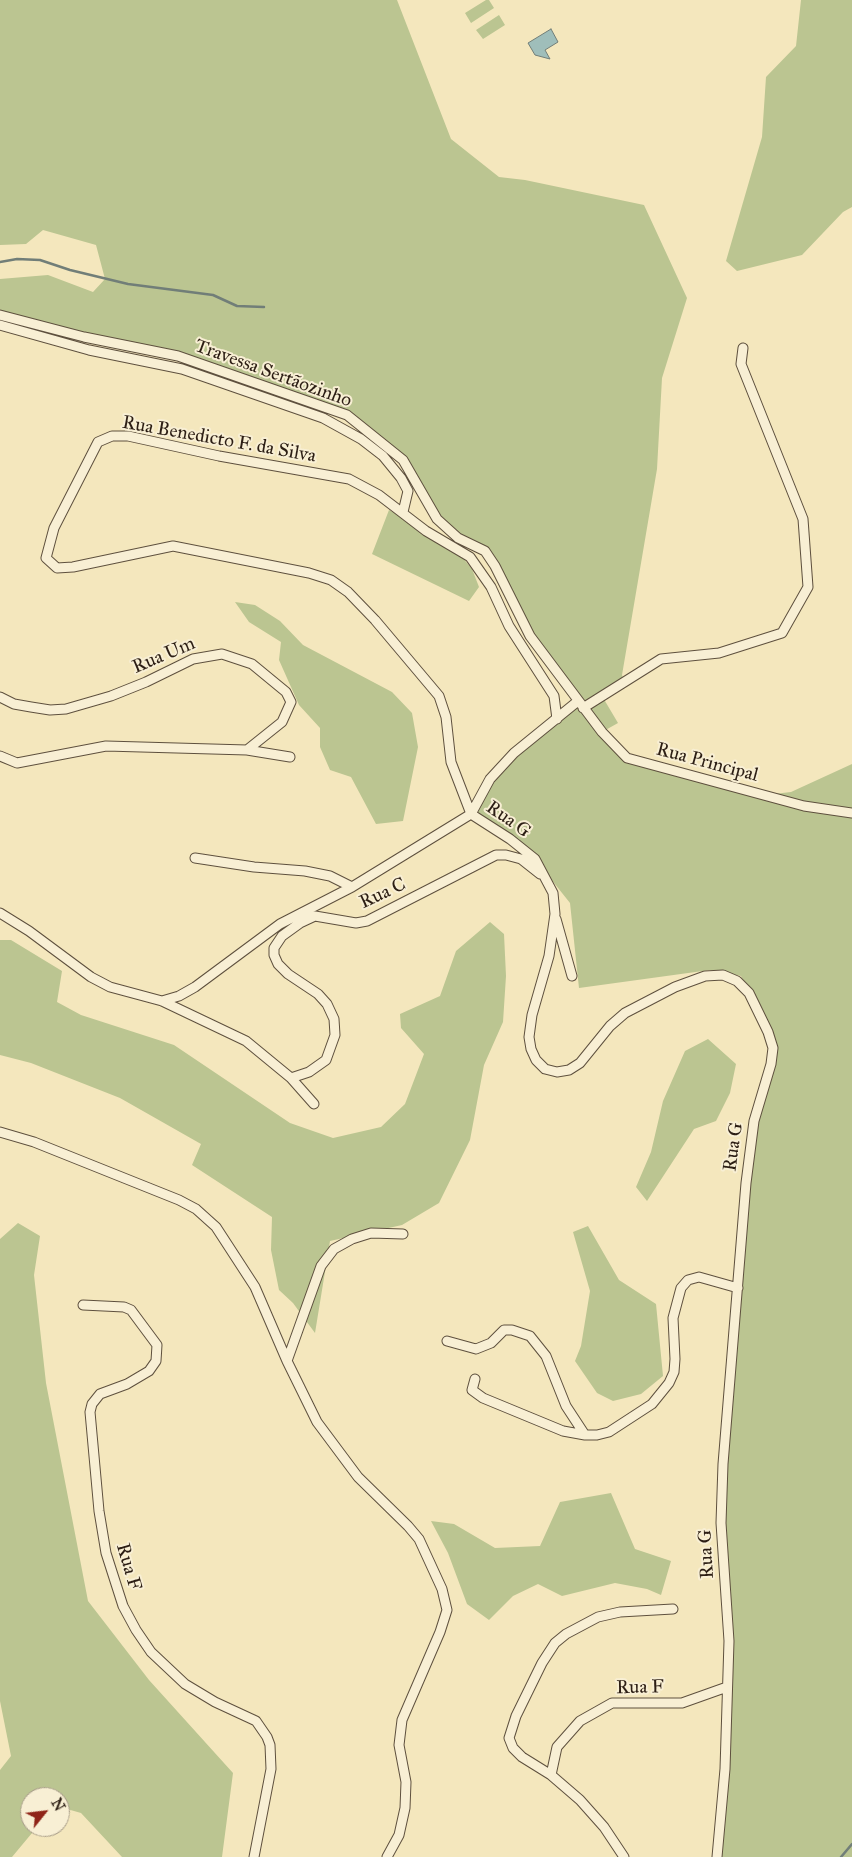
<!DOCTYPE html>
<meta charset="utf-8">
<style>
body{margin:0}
#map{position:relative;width:852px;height:1857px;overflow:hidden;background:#f4e7bd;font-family:"IM FELL Great Primer",serif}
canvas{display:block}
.north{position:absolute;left:20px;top:1787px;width:50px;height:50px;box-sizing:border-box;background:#f8efd4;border:1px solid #a69b87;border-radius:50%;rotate:61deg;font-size:14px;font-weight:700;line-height:20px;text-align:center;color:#2c1e14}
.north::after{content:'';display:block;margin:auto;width:18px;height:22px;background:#8f2418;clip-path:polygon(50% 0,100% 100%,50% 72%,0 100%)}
</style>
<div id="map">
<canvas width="852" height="1857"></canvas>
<div class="north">N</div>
</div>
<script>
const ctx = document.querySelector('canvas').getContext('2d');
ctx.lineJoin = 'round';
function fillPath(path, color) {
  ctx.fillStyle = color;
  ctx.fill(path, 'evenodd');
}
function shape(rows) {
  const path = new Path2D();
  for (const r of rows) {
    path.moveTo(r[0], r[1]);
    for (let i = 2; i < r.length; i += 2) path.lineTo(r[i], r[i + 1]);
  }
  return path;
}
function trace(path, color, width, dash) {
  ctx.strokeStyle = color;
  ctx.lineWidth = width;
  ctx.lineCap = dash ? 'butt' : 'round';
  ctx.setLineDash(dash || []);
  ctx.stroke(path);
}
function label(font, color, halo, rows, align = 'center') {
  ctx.font = font + ' "IM FELL Great Primer",serif';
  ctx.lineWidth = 4;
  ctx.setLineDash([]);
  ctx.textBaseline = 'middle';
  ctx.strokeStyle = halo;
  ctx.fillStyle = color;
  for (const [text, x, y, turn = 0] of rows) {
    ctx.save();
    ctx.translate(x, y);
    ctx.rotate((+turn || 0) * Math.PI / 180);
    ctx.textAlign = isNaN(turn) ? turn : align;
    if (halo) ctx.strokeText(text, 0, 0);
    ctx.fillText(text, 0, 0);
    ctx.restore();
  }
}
fillPath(shape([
 [0,0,397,0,451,139,499,177,525,180,644,205,687,298,662,378,657,469,622,675,624,681,602,696,618,723,602,732,627,758,765,795,791,792,852,764,852,1857,717,1857,727,1687,721,1523,754,1121,773,1048,741,976,710,970,579,988,570,903,535,859,471,814,490,779,578,702,530,636,485,551,437,519,403,460,347,415,178,356,0,315,0,279,48,275,93,292,105,279,96,245,43,230,26,244,0,245],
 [486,0,489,0,494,8,471,23,465,13],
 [801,0,852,0,852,207,843,212,802,255,737,271,726,261,762,137,766,77,796,46],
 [499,15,505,25,483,39,476,30],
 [389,510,445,541,463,558,472,569,479,587,469,601,372,554],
 [235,602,255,605,280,621,303,645,392,692,412,713,418,747,403,821,376,824,351,777,330,770,320,747,320,728,299,705,279,660,281,642,249,622],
 [490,922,504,934,506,976,503,1022,484,1065,470,1140,439,1203,402,1225,330,1241,315,1333,293,1303,279,1290,271,1250,272,1217,192,1165,201,1144,120,1098,31,1063,0,1055,0,940,11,940,62,971,57,1002,81,1015,174,1045,290,1123,333,1138,381,1127,405,1104,424,1054,401,1028,400,1014,440,996,456,951],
 [708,1039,736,1064,730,1093,716,1121,694,1129,647,1201,636,1187,651,1152,663,1101,685,1051],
 [18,1223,40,1236,34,1275,46,1383,88,1601,149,1680,233,1773,222,1857,122,1857,81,1813,60,1807,60,1797,30,1797,30,1827,37,1827,12,1857,0,1857,0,1770,11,1756,0,1701,0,1239],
 [588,1226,619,1280,656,1304,663,1376,641,1394,613,1401,597,1393,575,1361,581,1346,590,1291,573,1232],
 [611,1493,635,1549,671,1561,661,1595,647,1589,615,1583,562,1596,538,1584,513,1596,489,1620,467,1604,448,1553,431,1521,454,1524,495,1548,540,1546,560,1502]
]), '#bbc591');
const water = shape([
 [551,29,558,42,545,50,550,59,535,55,528,43,551,29]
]);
fillPath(water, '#9fbeba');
trace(water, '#717e78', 1);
trace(shape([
 [0,262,17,259,40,260,70,270,128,284,213,295,237,306,264,307],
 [841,1857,852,1844]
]), '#717e78', 2.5);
const street = shape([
 [0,315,84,337,178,356,347,415,403,460,437,519,458,538,485,551,495,566,530,636,602,732,627,758,804,806,852,813],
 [0,325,89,350,182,369,323,418,361,439,383,456,401,478,408,491,403,512],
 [0,697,14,704,31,707,50,710,66,709,111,696,146,682,193,659,222,654,252,664,286,692,291,702,282,722,247,750],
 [583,708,661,659,719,653,782,633,808,587,803,519,741,364,743,348],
 [557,719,554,696,509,626,491,587,470,557,426,531,379,495,349,479,219,456,128,436,112,436,98,442,54,528,46,558,57,568,73,567,173,546,309,573,331,580,348,592,375,620,439,696,446,717,451,762,471,814,510,839,535,859,553,893,555,914,549,956,532,1015,529,1037,531,1049,536,1060,545,1069,557,1072,569,1070,580,1063,610,1026,625,1013,675,987,705,976,723,975,737,981,749,993,768,1032,773,1048,771,1064,754,1121,746,1183,723,1464,721,1523,729,1641,725,1769,717,1857],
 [0,756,17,763,106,746,247,750,290,757],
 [195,858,254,867,305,871,330,876,352,887],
 [0,913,29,931,91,977,110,987,162,1001,246,1041,291,1078,314,1104],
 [556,919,572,976],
 [162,1001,179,996,195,987,280,924,352,887,471,814,490,779,514,753,578,701],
 [291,1078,309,1072,326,1060,335,1035,334,1019,327,1004,318,994,288,974,278,964,274,955,274,948,282,936,300,923,315,916,356,923,367,921,496,855,506,855,521,859,540,874],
 [0,1132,34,1142,179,1200,196,1209,216,1227,255,1287,287,1361,317,1422,358,1477,408,1526,419,1539,442,1589,447,1610,440,1632,402,1720,399,1745,406,1782,405,1808,399,1835,387,1857],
 [83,1305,124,1307,131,1310,157,1345,156,1361,149,1371,127,1384,100,1394,92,1404,90,1412,99,1511,106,1553,123,1606,136,1630,151,1652,185,1684,215,1702,256,1721,267,1737,270,1745,271,1769,254,1857],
 [447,1341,476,1349,491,1343,504,1330,512,1330,530,1336,546,1356,566,1406,585,1435,597,1435,609,1432,652,1404,669,1383,674,1372,675,1359,673,1318,681,1288,688,1280,699,1277,738,1288],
 [287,1361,321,1266,334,1249,352,1239,371,1233,403,1234],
 [475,1379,472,1390,483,1398,563,1431,585,1435],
 [551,1775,522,1757,513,1748,509,1738,516,1716,542,1663,555,1643,566,1634,598,1617,620,1612,673,1609],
 [624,1857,604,1827,580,1800,551,1775,557,1747,580,1721,612,1703,682,1703,727,1687]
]);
trace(street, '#5e503e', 11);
trace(street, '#f8efd4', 9);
label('19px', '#2c1e14', '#f8efd4', [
 ["Travessa Sertãozinho",273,374,20],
 ["Rua Benedicto F. da Silva",219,440,10],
 ["Rua Um",164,656,-23],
 ["Rua Principal",707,763,15],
 ["Rua G",508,820,35],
 ["Rua C",383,894,-25],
 ["Rua G",734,1147,-82],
 ["Rua G",707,1554,-93],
 ["Rua F",128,1567,74],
 ["Rua F",640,1688,-1]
]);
</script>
